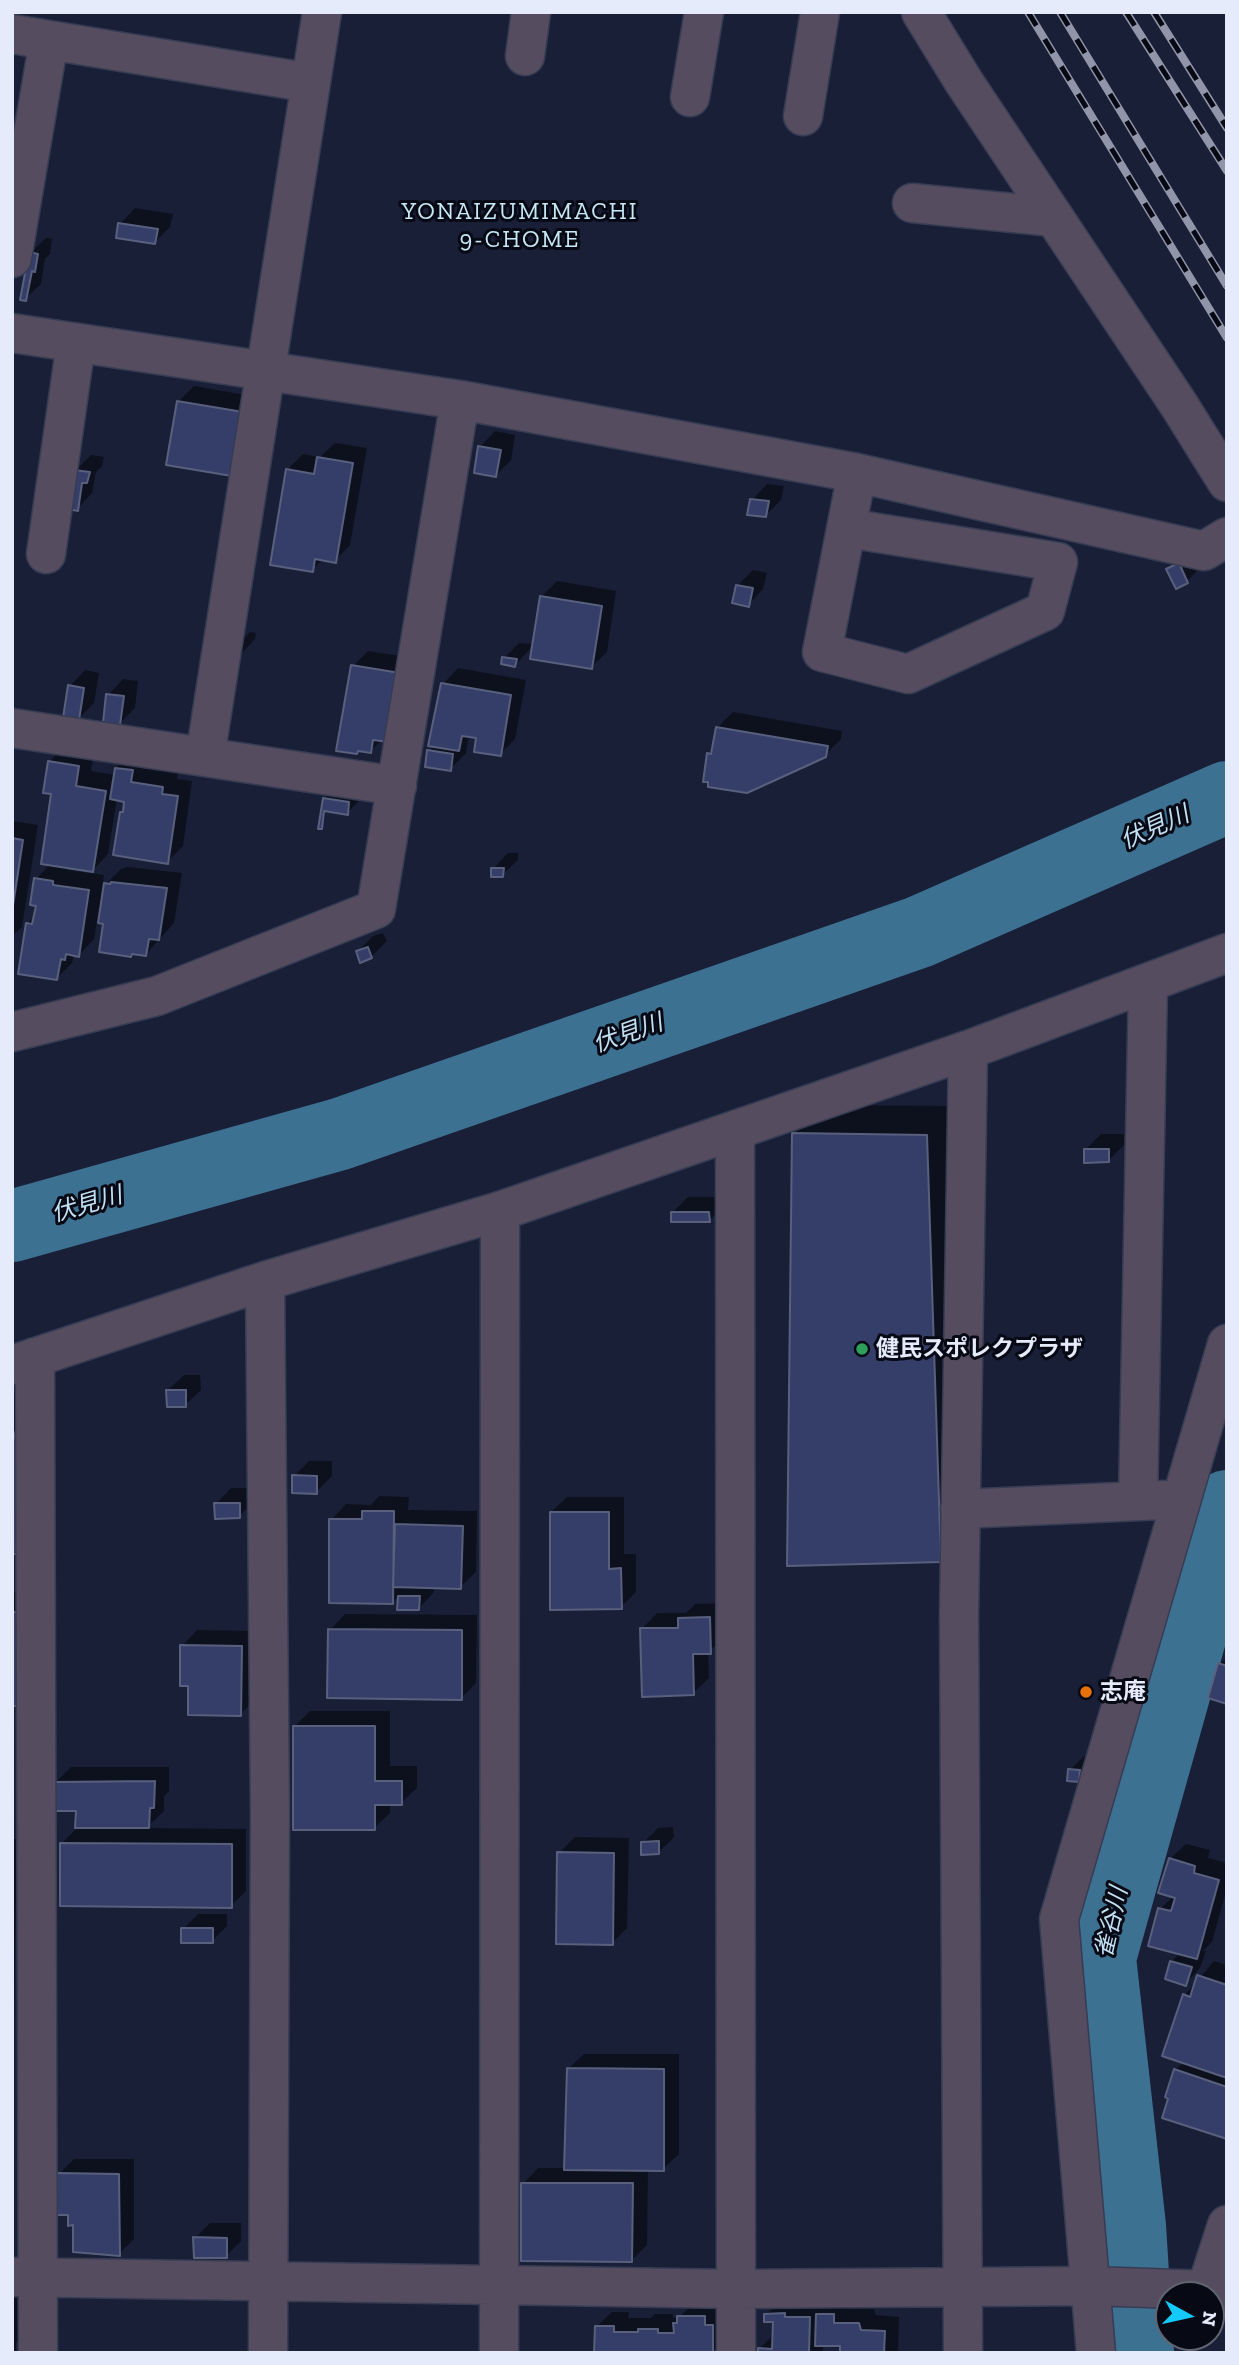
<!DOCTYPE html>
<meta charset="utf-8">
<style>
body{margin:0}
#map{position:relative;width:1239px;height:2365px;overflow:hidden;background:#191f37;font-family:"Zilla Slab",serif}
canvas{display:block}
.frame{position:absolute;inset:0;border:14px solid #e6ebfc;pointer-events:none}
.north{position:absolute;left:1155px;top:2281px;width:70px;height:70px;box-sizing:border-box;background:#070a14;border:2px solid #606471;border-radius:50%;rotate:98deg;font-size:19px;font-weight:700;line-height:28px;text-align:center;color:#e6ebfc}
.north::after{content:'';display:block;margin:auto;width:24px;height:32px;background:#13cafb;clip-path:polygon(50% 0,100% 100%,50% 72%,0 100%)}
</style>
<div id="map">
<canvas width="1239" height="2365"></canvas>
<div class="frame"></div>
<div class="north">N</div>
</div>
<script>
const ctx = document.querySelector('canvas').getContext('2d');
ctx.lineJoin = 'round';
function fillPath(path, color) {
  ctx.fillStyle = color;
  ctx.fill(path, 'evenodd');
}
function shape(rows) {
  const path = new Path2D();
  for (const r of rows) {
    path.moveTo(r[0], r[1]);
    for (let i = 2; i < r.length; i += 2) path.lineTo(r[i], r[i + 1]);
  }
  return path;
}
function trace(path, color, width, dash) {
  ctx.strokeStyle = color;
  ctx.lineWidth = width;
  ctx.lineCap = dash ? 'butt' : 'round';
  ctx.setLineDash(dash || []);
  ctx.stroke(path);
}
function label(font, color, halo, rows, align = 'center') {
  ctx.font = font + ' "Zilla Slab","Noto Sans JP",serif';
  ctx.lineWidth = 6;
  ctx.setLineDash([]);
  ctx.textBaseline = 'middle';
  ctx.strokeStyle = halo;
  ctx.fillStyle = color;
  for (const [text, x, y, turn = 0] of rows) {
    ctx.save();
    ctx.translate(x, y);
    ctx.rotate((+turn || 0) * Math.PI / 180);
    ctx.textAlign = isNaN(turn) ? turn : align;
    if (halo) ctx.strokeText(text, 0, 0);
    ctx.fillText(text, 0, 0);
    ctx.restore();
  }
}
fillPath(shape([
 [135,208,173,214,170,227,155,242,120,224],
 [46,238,52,239,50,254,45,259,41,284,25,299,30,253],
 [194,386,263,398,237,475,178,402],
 [495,431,515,435,511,460,496,475,480,447],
 [335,443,367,448,350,545,335,561,324,558,312,570,288,469,303,454,320,457],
 [91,455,104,457,102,466,96,472,92,493,77,509,76,470],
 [767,484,784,486,781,500,766,515,752,500],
 [1184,554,1202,566,1187,581,1169,569],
 [753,570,767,573,763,589,748,605,737,586],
 [557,581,616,591,607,652,591,667,542,596],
 [250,632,256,633,255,639,240,655,235,647],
 [519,643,531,644,530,649,515,665,504,658],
 [368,651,414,658,382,740,370,751,360,750,357,752,353,666],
 [458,668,526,680,515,739,500,754,478,737,472,736,468,740,466,753,450,769,429,751,435,745,443,684],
 [85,670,99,673,94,703,78,719,70,686],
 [123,679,138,681,135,708,120,723,108,695],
 [733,712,842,731,841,739,825,755,747,791,709,754,714,749,717,728],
 [65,746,94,751,91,771,115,775,116,768,132,753,178,772,177,779,192,781,183,846,167,862,122,812,125,809,126,801,117,798,108,854,93,870,67,866,67,870,104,875,102,888,121,869,128,867,182,873,174,923,146,954,134,953,131,956,105,922,97,921,94,939,79,955,74,954,72,963,57,978,27,924,35,916,38,904,36,879,51,863,53,793,49,762],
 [340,783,362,798,347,813,324,799],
 [12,821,38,825,22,927,12,936],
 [508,853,518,853,518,860,502,875,493,869],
 [383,933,387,941,371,957,358,951,373,936],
 [823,1105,956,1106,969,1532,940,1561,794,1134],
 [1101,1134,1124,1134,1124,1145,1108,1161,1085,1150],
 [688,1197,724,1197,724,1205,709,1221,673,1212],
 [184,1375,200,1375,201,1390,185,1405,168,1390],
 [23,1391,31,1537,15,1552,12,1552,12,1394],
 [309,1461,332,1461,332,1476,316,1492,294,1476],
 [231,1488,255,1488,255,1501,239,1516,216,1504],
 [379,1496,409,1497,408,1510,477,1511,476,1572,460,1587,434,1587,434,1592,419,1608,399,1608,400,1595,392,1602,331,1520,346,1504,371,1505],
 [567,1497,624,1497,624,1554,636,1554,636,1592,621,1607,551,1512],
 [12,1592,25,1592,12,1704],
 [725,1603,726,1637,708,1652,709,1678,693,1693,642,1629,657,1613,686,1613,695,1604],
 [345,1614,477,1615,476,1683,461,1698,330,1630],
 [197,1630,256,1631,256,1699,240,1714,190,1684,182,1646],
 [1227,1652,1227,1702,1220,1664,1226,1658],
 [310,1711,390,1711,390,1766,417,1766,417,1788,401,1803,390,1803,390,1813,374,1828,295,1726],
 [1085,1755,1095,1755,1094,1765,1078,1780,1070,1770],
 [71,1767,169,1767,169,1791,164,1796,164,1811,146,1828,246,1829,246,1891,231,1906,62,1843,77,1828,77,1809,55,1783],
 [673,1827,674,1837,658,1853,643,1843,658,1828],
 [575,1837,629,1838,627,1928,612,1943,559,1853],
 [12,1839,17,1839,12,2134],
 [1186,1844,1210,1850,1208,1858,1227,1863,1227,1888,1212,1942,1203,1951,1206,1951,1200,1968,1185,1984,1171,1962,1180,1953,1160,1909,1174,1896,1170,1859],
 [198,1914,227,1914,227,1926,212,1941,183,1929],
 [1214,1961,1227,1965,1227,2137,1175,2070,1184,2062,1185,1995],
 [584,2054,679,2054,679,2154,663,2169,648,2169,647,2245,632,2260,523,2184,538,2168,566,2168,568,2069],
 [74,2159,134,2159,134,2239,119,2254,75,2224,70,2213,59,2174],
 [210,2223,241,2223,241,2241,226,2256,195,2238],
 [12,2296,21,2296,20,2339,16,2343,16,2350,13,2353],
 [781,2299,824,2302,824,2308,833,2299,849,2299,849,2309,874,2309,876,2315,899,2317,898,2353,841,2353,841,2344,823,2345,823,2353,759,2353,759,2349,774,2334,774,2320,766,2315],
 [694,2302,719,2302,727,2337,712,2352,596,2353,596,2327,612,2312,629,2312,628,2318,651,2318,655,2314,673,2314,673,2318,679,2318]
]), '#0007');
trace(shape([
 [12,1226,340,1134,919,932,1227,797],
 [1138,2353,1130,2226,1100,1958,1227,1506]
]), '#3d7192', 72);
const building = shape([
 [118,223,158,229,155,244,116,238,118,223],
 [29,252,38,254,35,272,32,271,26,301,20,300,29,252],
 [177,401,249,413,238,477,166,465,177,401],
 [478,446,501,450,496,477,474,473,478,446],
 [317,457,353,463,336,563,315,559,313,572,270,565,286,469,314,474,317,457],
 [74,470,90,472,87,483,82,483,78,511,68,509,74,470],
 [750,499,769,501,766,517,747,515,750,499],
 [1179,563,1188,583,1176,589,1166,569,1179,563],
 [736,585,753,588,749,607,732,603,736,585],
 [540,596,602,606,592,669,530,659,540,596],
 [502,657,517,659,515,667,501,664,502,657],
 [351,665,400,673,389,742,373,740,371,753,358,751,357,754,336,751,351,665],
 [441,683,511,695,501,756,474,752,476,738,462,736,459,751,428,746,441,683],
 [68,685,84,688,79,720,63,718,68,685],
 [106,694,124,696,120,725,103,723,106,694],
 [716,727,828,746,826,757,747,793,708,787,708,782,703,782,707,753,711,754,716,727],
 [427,750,453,754,451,771,425,767,427,750],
 [48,761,79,766,76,786,106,791,93,872,41,864,51,794,43,793,48,761],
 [115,768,133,770,131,782,163,787,162,794,178,796,168,864,113,855,120,812,123,812,124,802,110,799,115,768],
 [323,798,349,802,348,815,324,811,322,829,318,829,323,798],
 [12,838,23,840,12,912,12,838],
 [491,868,504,868,503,877,491,877,491,868],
 [34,878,53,881,53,885,89,890,79,957,66,954,65,960,61,959,57,980,18,974,26,923,32,924,36,906,30,905,34,878],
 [111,882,167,888,159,940,149,939,146,956,132,954,131,957,99,952,103,924,98,923,104,883,110,884,111,882],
 [368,947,372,958,360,963,356,951,368,947],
 [792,1133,927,1135,941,1562,787,1566,792,1133],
 [1084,1149,1109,1149,1109,1162,1084,1163,1084,1149],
 [671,1212,709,1212,710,1222,671,1222,671,1212],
 [166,1390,186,1390,186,1407,167,1407,166,1390],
 [12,1426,17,1445,16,1554,12,1554,12,1426],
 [292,1475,317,1476,317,1494,292,1493,292,1475],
 [214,1503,240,1503,240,1518,215,1519,214,1503],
 [362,1511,394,1511,393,1604,329,1603,329,1519,362,1519,362,1511],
 [550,1512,609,1512,609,1569,621,1568,622,1609,550,1610,550,1512],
 [395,1524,463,1526,461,1589,393,1587,395,1524],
 [398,1596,420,1596,419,1610,397,1610,398,1596],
 [12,1612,17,1612,17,1706,12,1706,12,1612],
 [710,1617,711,1654,693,1654,694,1695,642,1697,640,1628,678,1628,678,1618,710,1617],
 [328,1629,462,1630,462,1700,327,1698,328,1629],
 [180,1645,242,1646,241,1716,188,1715,188,1686,180,1686,180,1645],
 [1218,1663,1227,1666,1227,1704,1208,1698,1218,1663],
 [293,1726,375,1726,375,1781,402,1781,402,1805,375,1805,375,1830,293,1830,293,1726],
 [1068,1769,1080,1770,1079,1782,1067,1781,1068,1769],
 [155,1781,154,1808,150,1808,149,1828,75,1828,76,1811,54,1811,54,1782,155,1781],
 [659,1841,659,1854,641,1855,641,1842,659,1841],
 [60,1843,232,1844,232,1908,60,1906,60,1843],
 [557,1852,614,1853,613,1945,556,1944,557,1852],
 [1169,1858,1195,1866,1194,1873,1219,1880,1197,1959,1148,1946,1158,1908,1171,1911,1175,1898,1158,1893,1169,1858],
 [181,1928,213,1928,213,1943,181,1943,181,1928],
 [1170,1961,1192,1967,1186,1986,1165,1979,1170,1961],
 [1197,1975,1227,1985,1227,2078,1162,2056,1183,1994,1190,1997,1197,1975],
 [567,2068,664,2069,664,2171,564,2170,567,2068],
 [1174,2069,1227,2087,1227,2139,1162,2118,1168,2099,1165,2097,1174,2069],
 [57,2173,119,2174,120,2256,73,2252,73,2225,68,2226,68,2215,57,2215,57,2173],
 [521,2183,633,2183,632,2262,521,2261,521,2183],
 [193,2237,227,2238,227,2258,194,2258,193,2237],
 [785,2313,785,2317,810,2317,809,2353,758,2353,758,2348,772,2349,773,2322,764,2322,764,2314,785,2313],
 [816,2314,834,2314,834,2323,859,2323,861,2330,885,2331,884,2353,840,2353,840,2346,815,2346,816,2314],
 [677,2316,705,2316,705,2325,713,2325,713,2353,594,2353,595,2326,614,2326,614,2332,638,2332,638,2329,658,2329,658,2333,674,2333,673,2323,677,2323,677,2316]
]);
fillPath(building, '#343e69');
trace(building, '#58607d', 2);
const minor = shape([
 [921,12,964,82,1179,405,1227,482],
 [12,34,311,83],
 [525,56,531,12],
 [690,97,704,12],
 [803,116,820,12],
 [912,203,1054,217],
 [12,258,49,40],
 [12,333,460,400,857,473,1204,551,1227,537],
 [847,528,1058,562,1045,611,908,674,822,652,857,473],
 [46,554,76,343],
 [12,728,397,786],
 [205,757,322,12],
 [12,1032,157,996,376,909,460,400],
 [735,1130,736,2353],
 [35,1357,38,2353],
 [12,1365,265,1281],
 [1138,1501,1148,983],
 [960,1509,1163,1500],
 [12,2277,736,2289,1091,2286,1206,2290,1227,2297],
 [1206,2290,1227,2225],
 [268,2353,270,1813,265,1281,500,1211,968,1050,1227,953],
 [499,2353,500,1211],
 [963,2353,959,1615,968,1050],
 [1096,2353,1059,1919,1227,1344]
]);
trace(minor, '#363c53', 41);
trace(minor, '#554c5f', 38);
const rail = shape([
 [1028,12,1227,338],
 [1060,12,1227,286],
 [1126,12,1227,171],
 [1154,12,1227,128]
]);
trace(rail, '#9095a9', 8);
trace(rail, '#070a14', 5, [16]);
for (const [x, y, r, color] of [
 [862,1349,7,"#2e9e5b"],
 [1086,1692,7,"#e8710a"]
]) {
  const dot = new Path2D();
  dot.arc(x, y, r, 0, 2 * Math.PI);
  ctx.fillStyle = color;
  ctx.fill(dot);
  trace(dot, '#070a14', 2.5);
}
label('bold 23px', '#e6ebfc', '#070a14', [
 ["健民スポレクプラザ",876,1349],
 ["志庵",1100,1692]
], 'left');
ctx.letterSpacing = '2px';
label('24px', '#c7e9f7', '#070a14', [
 ["YONAIZUMIMACHI",520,212],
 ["9-CHOME",520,240]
]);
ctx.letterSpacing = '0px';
label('italic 24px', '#c2e0f4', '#070a14', [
 ["伏見川",1155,828,-24],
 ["伏見川",628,1034,-19],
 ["伏見川",87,1205,-16],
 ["雀谷川",1112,1923,-77]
]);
</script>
